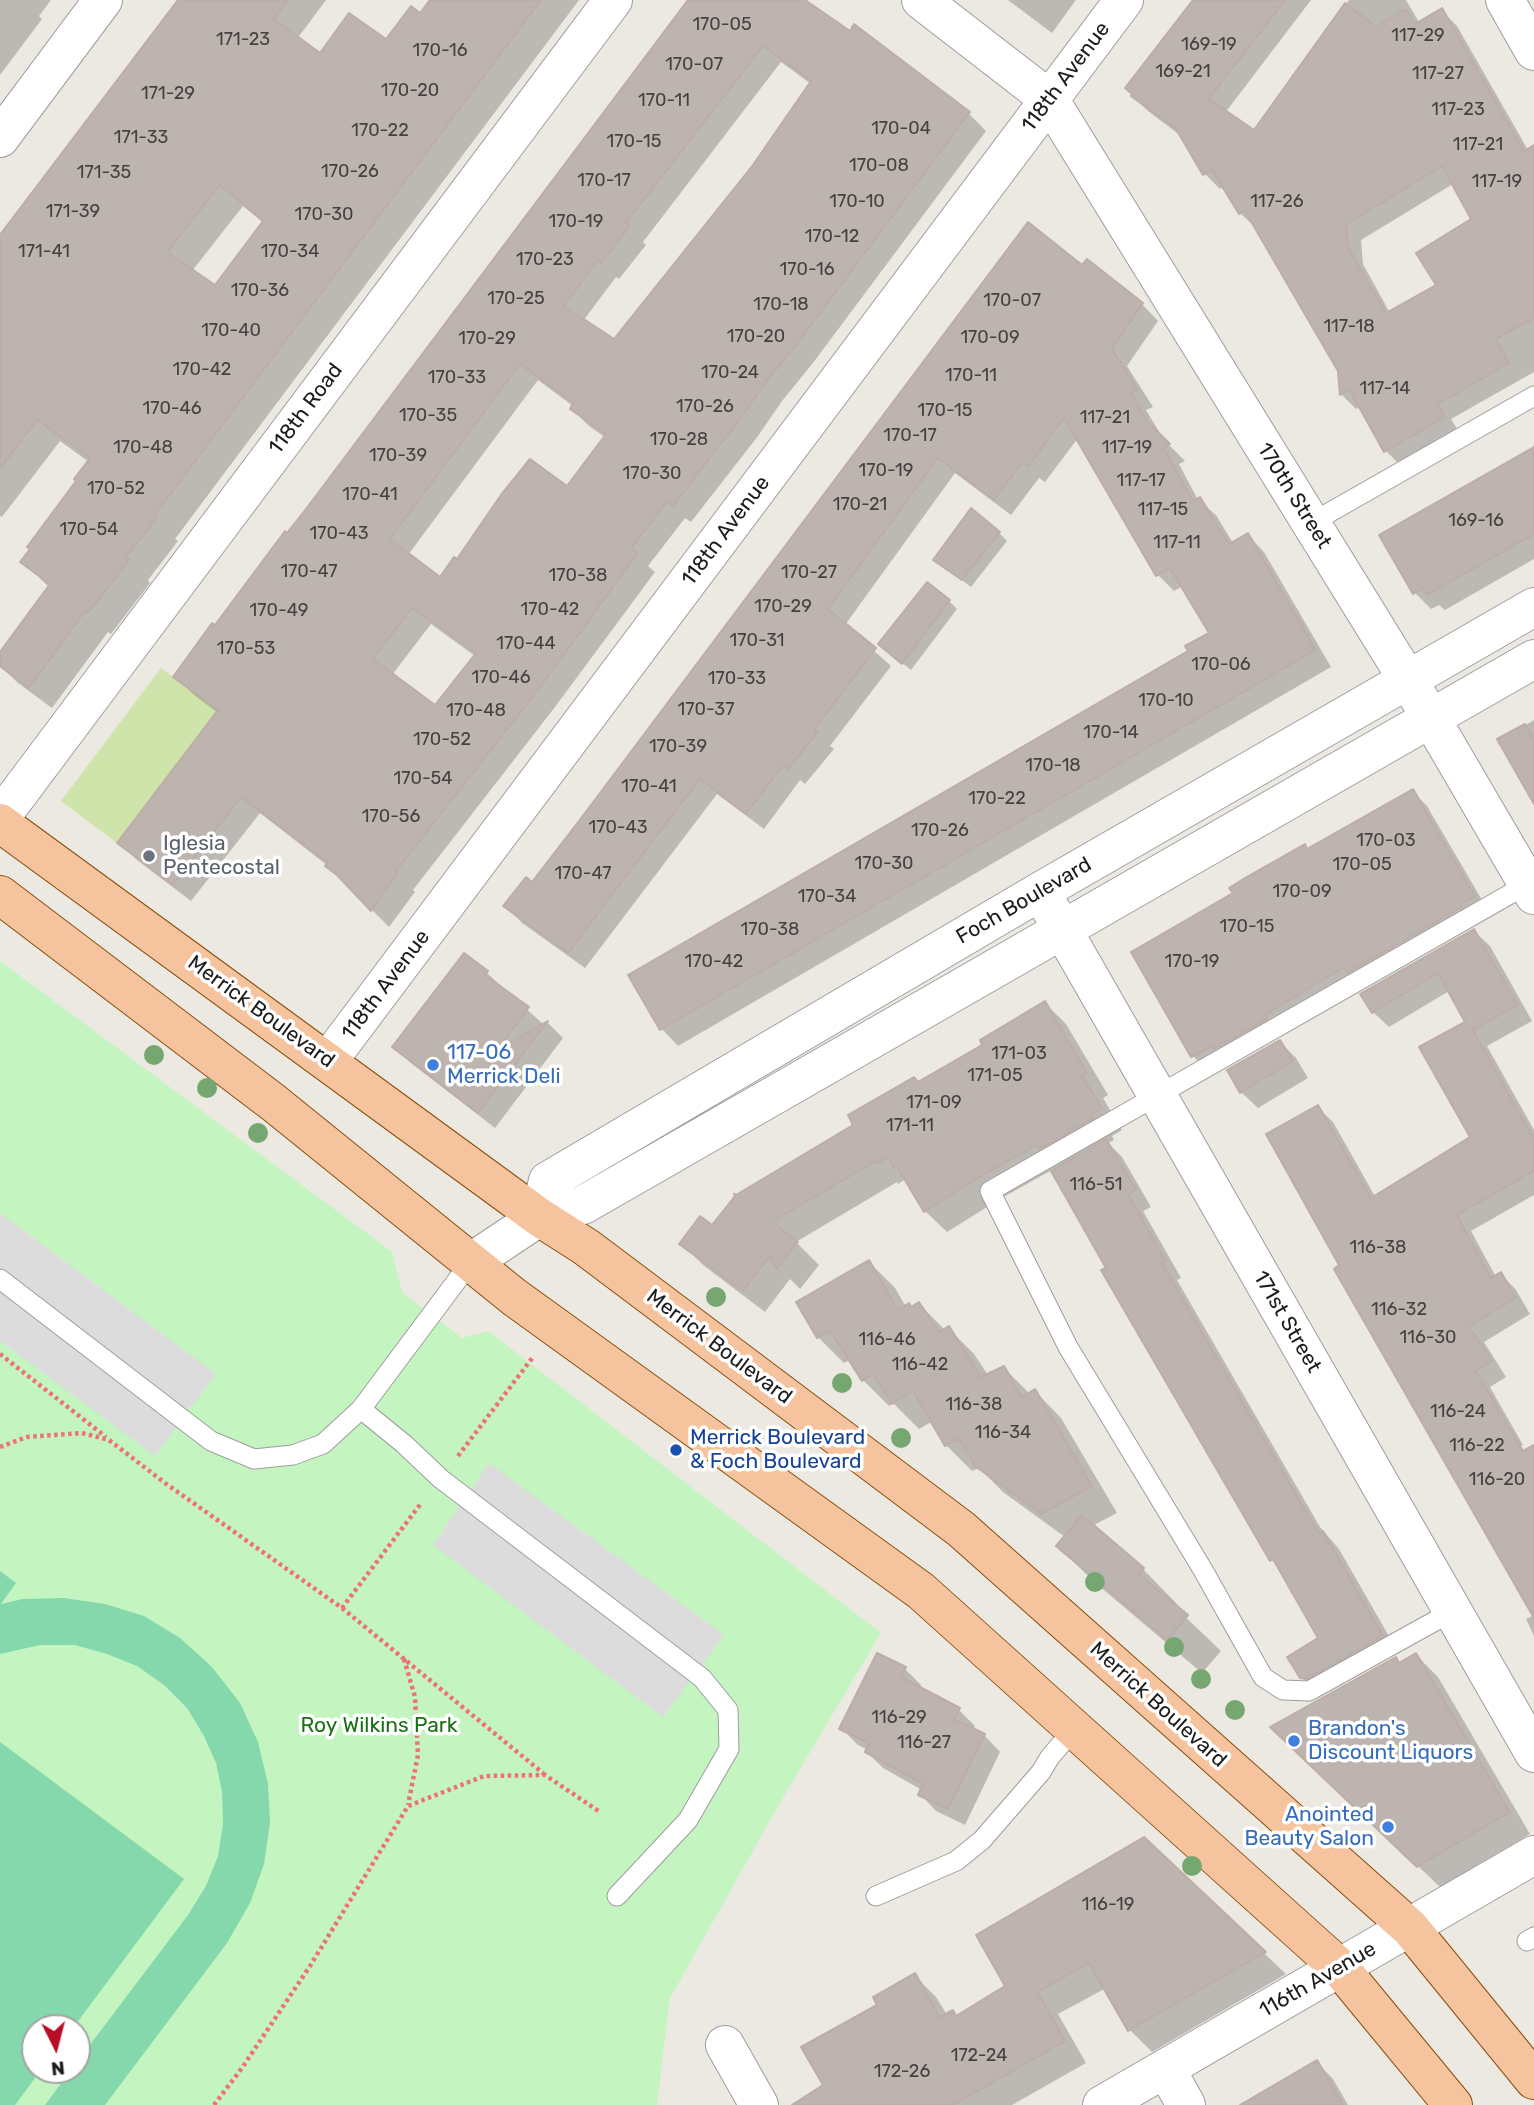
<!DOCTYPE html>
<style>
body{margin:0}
#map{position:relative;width:1534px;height:2105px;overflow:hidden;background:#ece8e2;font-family:Rubik,sans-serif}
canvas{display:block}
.north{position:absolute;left:21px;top:2014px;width:70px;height:70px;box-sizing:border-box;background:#fff;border:2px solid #a4a4a4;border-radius:50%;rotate:174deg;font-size:19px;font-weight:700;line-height:28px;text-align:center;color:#1c1c1c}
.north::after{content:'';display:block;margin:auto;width:24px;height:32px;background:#b90e25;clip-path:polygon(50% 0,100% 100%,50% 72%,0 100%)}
</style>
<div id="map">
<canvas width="1534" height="2105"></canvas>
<div class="north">N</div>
</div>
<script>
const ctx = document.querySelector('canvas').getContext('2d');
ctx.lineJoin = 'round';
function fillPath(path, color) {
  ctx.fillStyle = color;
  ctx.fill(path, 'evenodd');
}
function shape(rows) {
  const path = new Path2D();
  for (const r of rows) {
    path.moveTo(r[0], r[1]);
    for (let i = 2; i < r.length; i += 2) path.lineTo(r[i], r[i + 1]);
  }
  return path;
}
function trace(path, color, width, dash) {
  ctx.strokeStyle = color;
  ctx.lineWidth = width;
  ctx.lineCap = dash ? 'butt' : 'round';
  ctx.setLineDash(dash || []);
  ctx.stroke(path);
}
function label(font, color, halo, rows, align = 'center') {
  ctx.font = font + ' Rubik,sans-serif';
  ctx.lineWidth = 7;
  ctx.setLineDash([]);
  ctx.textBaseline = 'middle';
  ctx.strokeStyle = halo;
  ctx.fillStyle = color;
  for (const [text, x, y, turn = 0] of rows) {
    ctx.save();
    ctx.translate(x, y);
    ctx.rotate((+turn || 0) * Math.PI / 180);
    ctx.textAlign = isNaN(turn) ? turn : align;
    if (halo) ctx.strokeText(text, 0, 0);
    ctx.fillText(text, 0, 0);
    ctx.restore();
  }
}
fillPath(shape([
 [161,668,243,729,200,733,117,843,61,801]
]), '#cee4ab');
fillPath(shape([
 [0,961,392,1252,402,1292,462,1338,488,1331,881,1633,781,1801,670,1998,657,2105,0,2105],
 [35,2028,77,2028,77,2070,35,2070]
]), '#c4f5c1');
fillPath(shape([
 [0,1571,16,1583,1,1604,23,1599,64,1598,105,1604,144,1616,180,1638,212,1667,240,1703,258,1742,268,1784,270,1823,264,1864,250,1903,227,1943,105,2105,45,2105,71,2070,77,2070,77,2062,188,1915,206,1886,218,1856,223,1824,222,1792,216,1763,204,1736,187,1708,164,1685,137,1666,107,1654,75,1645,40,1645,0,1654],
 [0,1742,184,1879,73,2028,35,2028,35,2070,41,2070,15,2105,0,2105]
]), '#85d7ac');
fillPath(shape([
 [0,1213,216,1374,155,1456,0,1341],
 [489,1463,724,1635,663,1717,433,1545]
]), '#dcdcdc');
fillPath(shape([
 [0,0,51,0,39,16,42,19,0,75],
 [180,0,326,0,297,39,320,56,386,42,421,15,432,0,579,0,175,539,178,541,148,580,150,583,111,634,108,632,52,708,18,683,0,666,0,655,50,588,22,561,78,482,89,462,60,441,2,517,0,516,0,240],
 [243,206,264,223,216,287,192,271],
 [690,0,804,0,850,33,855,26,969,114,986,131,813,363,782,401,758,436,691,522,685,518,648,566,655,572,555,707,413,890,415,892,389,927,328,866,260,813,191,901,137,860,120,843,218,713,193,694,176,677,287,536],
 [781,62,811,84,754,166,614,342,583,321,616,277,619,279,646,245,643,242],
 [538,380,573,406,572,409,589,426,606,438,567,488,457,561,440,579,408,555],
 [431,624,475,656,435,708,392,675],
 [1008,0,1076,0,1052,33],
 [1206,0,1311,0,1225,113,1254,133,1349,0,1406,0,1420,24,1442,11,1457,26,1528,150,1534,153,1534,372,1451,419,1459,432,1401,466,1386,451,1360,406,1356,409,1341,394,1340,371,1256,228,1240,213,1224,187,1220,189,1205,174,1181,136,1148,111,1133,96],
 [1453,184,1473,220,1439,286,1390,313,1363,264,1361,240],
 [1082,268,1142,304,1158,321,1127,366,1153,407,1146,410,1164,440,1185,461,1179,464,1198,500,1216,515,1233,543,1248,535,1264,552,1331,667,678,1046,662,1029,630,975,1190,651,1211,633,1183,586,1174,591,1158,575,1078,438,1045,482,1039,478,1011,515,955,473,845,625,891,666,830,746,834,749,805,784,800,780,764,829,717,794,585,968,522,923,506,906,533,884],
 [1534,449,1534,559,1445,610,1439,605,1431,609,1415,593],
 [999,533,1007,541,971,587,935,559],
 [949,601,957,609,911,670,888,652],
 [1534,720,1534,799,1500,740],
 [1412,791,1427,806,1489,912,1208,1071,1193,1056,1235,894,1305,846,1308,850],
 [1474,931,1490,946,1532,1021,1487,1046,1534,1130,1534,1195,1471,1231,1496,1277,1501,1274,1516,1290,1530,1314,1484,1342,1506,1377,1490,1387,1523,1445,1464,1481,1317,1107,1333,1122,1376,1198,1472,1137,1467,1022,1449,991,1389,1027,1373,1012],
 [487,973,544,1025,548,1023,563,1038,495,1128,411,1063,394,1047],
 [1045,1003,1066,1024,1108,1095,1103,1098,1122,1130,1112,1136,1114,1140,1108,1143,1122,1157,1151,1207,1143,1211,1181,1278,1177,1280,1320,1527,1339,1549,1398,1652,1323,1694,1318,1694,1302,1677,1320,1638,1281,1570,1272,1560,1104,1271,1108,1268,1052,1170,1000,1199,947,1232,925,1211,906,1179,898,1184,897,1182,796,1242,819,1265,800,1289,790,1279,765,1312,703,1265,681,1243,712,1227,856,1126,919,1084,985,1046],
 [1280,1042,1296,1058,1308,1078,1258,1108,1241,1092],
 [869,1262,895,1288,906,1307,912,1309,919,1304,945,1330,948,1328,974,1354,988,1375,1004,1368,1030,1394,1035,1391,1061,1418,1117,1513,1092,1526,1143,1569,1177,1604,1175,1607,1221,1651,1202,1673,1092,1580,1058,1546,1065,1537,1003,1492,979,1468,972,1471,946,1445,933,1421,919,1429,893,1403,889,1406,863,1380,850,1360,844,1363,818,1337],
 [1534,1615,1534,1636,1526,1619],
 [1416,1655,1438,1677,1530,1834,1440,1887,1295,1749,1395,1659,1400,1664],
 [905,1669,921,1685,919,1689,959,1710,975,1726,973,1730,984,1735,1000,1752,965,1825,936,1811,920,1794,922,1790,883,1768,867,1752,868,1750,858,1745,841,1728],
 [1144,1839,1286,1974,1152,2052,1130,2030,1106,1988,1058,2014,1086,2063,1012,2105,832,2105,879,2005,915,1976,936,1997,947,2015,952,2012,957,2017,1007,1987],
 [1317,2062,1333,2079,1348,2105,1258,2105]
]), '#0003');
const building = shape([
 [178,0,288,0,274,19,320,53,349,13,386,39,411,6,420,13,430,0,541,0,154,516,157,518,126,557,130,559,88,613,85,611,29,688,0,666,0,652,50,584,20,562,30,549,27,547,76,481,74,479,90,458,37,420,0,469,0,235,178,0],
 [220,185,263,221,215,285,167,252,220,185],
 [688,0,805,0,850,31,854,24,970,112,796,345,765,383,741,418,673,506,667,502,631,548,638,553,538,690,396,871,398,873,371,911,337,875,325,866,328,863,241,797,173,885,117,843,218,710,173,677,212,623,215,625,285,531,287,533,306,509,688,0],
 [763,46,811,81,753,165,614,339,564,306,598,260,601,263,630,226,626,223,763,46],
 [520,364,573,403,570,409,606,434,567,486,530,459,501,495,457,559,454,557,440,577,390,539,520,364],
 [412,608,476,653,435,705,373,659,412,608],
 [1193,0,1285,0,1209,99,1254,130,1345,3,1376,26,1406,9,1415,24,1442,8,1524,151,1534,145,1534,318,1496,339,1509,363,1438,404,1445,417,1384,452,1349,389,1340,395,1338,371,1245,211,1239,214,1212,170,1203,175,1176,129,1131,96,1132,94,1125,88,1193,0],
 [1442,166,1471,219,1416,253,1436,285,1386,313,1348,247,1346,225,1442,166],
 [1028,222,1082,265,1087,259,1143,303,1112,349,1138,390,1131,393,1147,421,1170,444,1164,448,1193,501,1200,497,1229,544,1248,533,1316,650,660,1030,628,975,1188,651,1185,646,1209,633,1170,568,1156,576,1064,418,1028,467,1022,463,994,500,938,458,828,609,876,648,815,729,818,732,788,769,783,765,746,814,700,779,568,953,503,906,526,877,532,882,582,817,1028,222],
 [1534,447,1534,534,1427,595,1423,588,1413,594,1379,535,1534,447],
 [971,508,1000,532,962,580,933,560,971,508],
 [927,582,950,600,902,664,878,644,927,582],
 [1525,724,1534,740,1534,804,1497,739,1525,724],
 [1413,789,1475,896,1461,904,1462,907,1347,973,1344,967,1265,1015,1267,1019,1214,1049,1212,1046,1191,1057,1131,952,1233,893,1229,888,1245,878,1305,844,1307,849,1413,789],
 [1474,929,1518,1005,1473,1030,1534,1139,1534,1171,1457,1215,1491,1278,1501,1272,1516,1298,1469,1326,1492,1361,1476,1371,1523,1451,1534,1445,1534,1618,1334,1269,1339,1265,1266,1134,1318,1105,1371,1198,1470,1137,1419,1047,1465,1022,1438,973,1372,1013,1360,994,1474,929],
 [464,953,488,971,485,975,529,1007,498,1049,548,1021,478,1113,392,1047,464,953],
 [1045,1001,1087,1073,1082,1076,1102,1108,1092,1114,1094,1118,1039,1149,1036,1145,978,1178,924,1212,896,1165,894,1167,888,1157,876,1164,874,1162,772,1222,798,1242,777,1269,770,1256,743,1291,679,1244,700,1216,712,1225,735,1196,734,1194,736,1195,853,1125,848,1115,914,1077,918,1082,982,1045,980,1040,1045,1001],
 [1280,1040,1293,1061,1240,1093,1227,1070,1280,1040],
 [1106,1139,1136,1190,1128,1194,1166,1261,1162,1263,1304,1508,1319,1533,1323,1531,1383,1636,1306,1679,1300,1678,1287,1657,1318,1638,1273,1559,1270,1561,1101,1270,1106,1268,1051,1171,1106,1139],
 [869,1260,898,1310,909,1303,911,1307,919,1302,939,1332,949,1326,981,1377,1004,1366,1022,1397,1035,1389,1092,1486,1041,1514,975,1466,959,1439,945,1446,913,1391,892,1404,873,1374,862,1381,830,1331,817,1338,796,1302,869,1260],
 [1082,1515,1144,1568,1139,1574,1188,1615,1167,1640,1056,1546,1082,1515],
 [877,1653,906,1667,901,1677,960,1708,954,1719,985,1734,948,1809,918,1795,923,1784,865,1752,869,1743,839,1729,877,1653],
 [1416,1653,1510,1812,1417,1867,1270,1727,1396,1657,1399,1663,1416,1653],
 [1144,1837,1266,1952,1128,2031,1089,1963,1038,1992,1065,2041,953,2105,792,2105,823,2085,801,2047,877,2005,873,1997,915,1973,940,2017,953,2010,956,2016,1005,1986,976,1935,1144,1837],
 [1317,2060,1343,2105,1240,2105,1317,2060]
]);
fillPath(building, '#bdb3af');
trace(building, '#bdada6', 2);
const lane = shape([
 [1311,523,1534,396],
 [0,1279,211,1441,254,1459,293,1455,323,1444,361,1409,470,1263],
 [361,1409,404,1444,441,1479,702,1678,728,1710,729,1749,688,1820,617,1896],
 [1453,1611,1309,1691,1283,1690,1263,1677,1203,1570,1068,1347,990,1191,1533,881],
 [876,1896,956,1861,982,1840,1041,1772,1050,1757,1074,1729],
 [1527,1941,1534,1937]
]);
const street = shape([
 [921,0,1049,99,1419,698,1534,895],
 [1505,0,1534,51],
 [0,138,103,0],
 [0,818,613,0],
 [1050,908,1534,1753],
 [328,1061,1124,0],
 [539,1217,548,1181,1041,891,1534,607],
 [470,1263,539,1217,583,1205,1534,659],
 [725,2045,759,2105],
 [1166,2069,1186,2105],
 [1102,2105,1534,1855]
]);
const primary = shape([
 [0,823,539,1217,586,1247,961,1529,1410,1928,1534,2080],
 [0,895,274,1103,514,1297,921,1591,1339,1967,1453,2105]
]);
trace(lane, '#9d9d9d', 21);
trace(street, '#9d9d9d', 40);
trace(primary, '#894e0a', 40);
trace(shape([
 [0,1354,106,1437],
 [0,1447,27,1437,82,1433,109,1440,165,1483,342,1608,422,1502],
 [458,1456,533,1357],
 [342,1608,544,1774],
 [404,1659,415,1697,418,1755,408,1805],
 [214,2105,242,2068,310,1966,408,1806,484,1776,545,1775,600,1812]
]), '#ef7075', 4.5, [3.5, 3.5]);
trace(lane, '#fff', 19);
trace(street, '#fff', 38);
trace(primary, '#f5c49f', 38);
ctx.fillStyle = '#77a770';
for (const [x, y] of [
 [154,1055],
 [207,1088],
 [258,1133],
 [716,1297],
 [842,1383],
 [901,1438],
 [1095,1582],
 [1174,1647],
 [1201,1679],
 [1235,1710],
 [1192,1866]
]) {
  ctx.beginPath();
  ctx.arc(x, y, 10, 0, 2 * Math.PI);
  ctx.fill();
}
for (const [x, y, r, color] of [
 [149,856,7,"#6b7280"],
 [433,1065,7,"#3f7fe0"],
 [676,1450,7,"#1a4fb4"],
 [1294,1741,7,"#3f7fe0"],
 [1388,1827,7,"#3f7fe0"]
]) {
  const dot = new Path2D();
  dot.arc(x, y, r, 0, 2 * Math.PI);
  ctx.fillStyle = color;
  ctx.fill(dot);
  trace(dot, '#fff', 2.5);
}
label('18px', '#444241', null, [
 ["170-05",722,25],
 ["117-29",1418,36],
 ["171-23",243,40],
 ["169-19",1209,45],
 ["170-16",440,51],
 ["170-07",694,65],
 ["169-21",1183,72],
 ["117-27",1438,74],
 ["170-20",410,91],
 ["171-29",168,94],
 ["170-11",664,101],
 ["117-23",1458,110],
 ["170-04",901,129],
 ["170-22",380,131],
 ["171-33",141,138],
 ["170-15",634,142],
 ["117-21",1478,145],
 ["170-08",879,166],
 ["170-26",350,172],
 ["171-35",104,173],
 ["170-17",604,181],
 ["117-19",1497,182],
 ["170-10",857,202],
 ["117-26",1277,202],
 ["171-39",73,212],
 ["170-30",324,215],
 ["170-19",576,222],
 ["170-12",832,237],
 ["171-41",44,252],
 ["170-34",290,252],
 ["170-23",545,260],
 ["170-16",807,270],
 ["170-36",260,291],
 ["170-25",516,299],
 ["170-07",1012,301],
 ["170-18",781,305],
 ["117-18",1349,327],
 ["170-40",231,331],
 ["170-20",756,337],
 ["170-09",990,338],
 ["170-29",487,339],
 ["170-42",202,370],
 ["170-24",730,373],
 ["170-11",971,376],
 ["170-33",457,378],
 ["117-14",1385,389],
 ["170-26",705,407],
 ["170-46",172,409],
 ["170-15",945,411],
 ["170-35",428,416],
 ["117-21",1105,418],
 ["170-17",910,436],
 ["170-28",679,440],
 ["170-48",143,448],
 ["117-19",1127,448],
 ["170-39",398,456],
 ["170-19",886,471],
 ["170-30",652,474],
 ["117-17",1141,481],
 ["170-52",116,489],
 ["170-41",370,495],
 ["170-21",860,505],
 ["117-15",1163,510],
 ["169-16",1476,521],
 ["170-54",89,530],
 ["170-43",339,534],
 ["117-11",1177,543],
 ["170-47",309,572],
 ["170-27",809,573],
 ["170-38",578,576],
 ["170-29",783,607],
 ["170-42",550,610],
 ["170-49",279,611],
 ["170-31",757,641],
 ["170-44",526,644],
 ["170-53",246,649],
 ["170-06",1221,665],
 ["170-46",501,678],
 ["170-33",737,679],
 ["170-10",1166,701],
 ["170-37",706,710],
 ["170-48",476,711],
 ["170-14",1111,733],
 ["170-52",442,740],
 ["170-39",678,747],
 ["170-18",1053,766],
 ["170-54",423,779],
 ["170-41",649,787],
 ["170-22",997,799],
 ["170-56",391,817],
 ["170-43",618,828],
 ["170-26",940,831],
 ["170-03",1386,841],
 ["170-30",884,864],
 ["170-05",1362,865],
 ["170-47",583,874],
 ["170-09",1302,892],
 ["170-34",827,897],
 ["170-15",1247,927],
 ["170-38",770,930],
 ["170-42",714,962],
 ["170-19",1192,962],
 ["171-03",1019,1054],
 ["171-05",995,1076],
 ["171-09",934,1103],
 ["171-11",910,1126],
 ["116-51",1096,1185],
 ["116-38",1378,1248],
 ["116-32",1399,1310],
 ["116-30",1428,1338],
 ["116-46",887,1340],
 ["116-42",920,1365],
 ["116-38",974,1405],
 ["116-24",1458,1412],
 ["116-34",1003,1433],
 ["116-22",1477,1446],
 ["116-20",1497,1480],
 ["116-29",899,1718],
 ["116-27",924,1743],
 ["116-19",1108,1905],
 ["172-24",979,2056],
 ["172-26",902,2072]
]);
label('21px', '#1c1c1c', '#fff', [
 ["118th Avenue",1066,77,-53],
 ["118th Road",306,409,-53],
 ["170th Street",1294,496,58],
 ["118th Avenue",726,531,-53],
 ["Foch Boulevard",1024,901,-30],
 ["118th Avenue",386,985,-53],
 ["Merrick Boulevard",261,1012,36],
 ["171st Street",1287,1322,60],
 ["Merrick Boulevard",719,1347,37],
 ["Merrick Boulevard",1158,1705,42],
 ["116th Avenue",1318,1980,-30]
]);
label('21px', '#5b616d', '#fff', [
 ["Iglesia",163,844],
 ["Pentecostal",163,868]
], 'left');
label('21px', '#366cbe', '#fff', [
 ["117-06",447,1053],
 ["Merrick Deli",447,1077],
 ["Brandon's",1308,1729],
 ["Discount Liquors",1308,1753],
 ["Anointed",1374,1815,"right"],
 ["Beauty Salon",1374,1839,"right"]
], 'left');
label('21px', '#164399', '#fff', [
 ["Merrick Boulevard",690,1438],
 ["& Foch Boulevard",690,1462]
], 'left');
label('21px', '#187113', '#fff', [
 ["Roy Wilkins Park",379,1726]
]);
</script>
